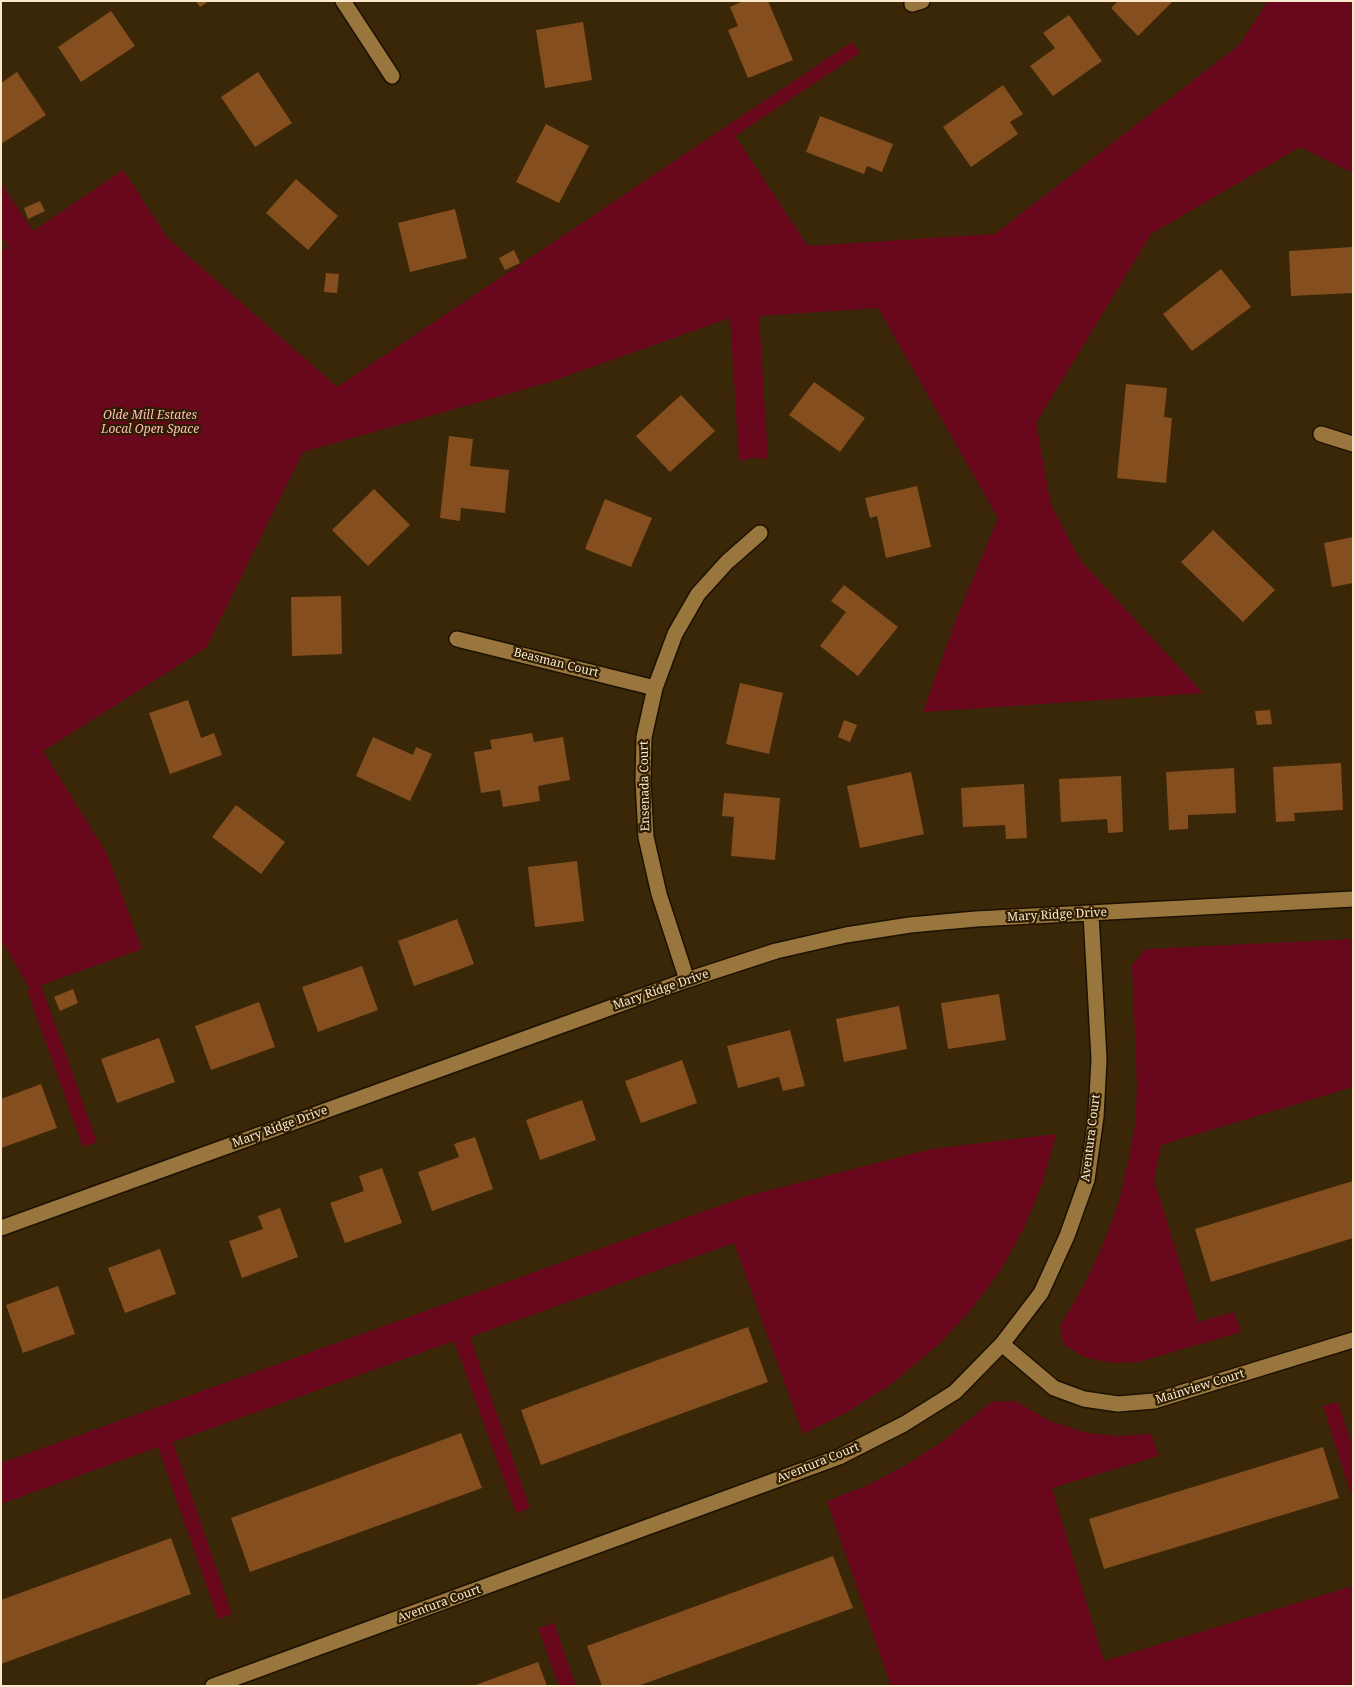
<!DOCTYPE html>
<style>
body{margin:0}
#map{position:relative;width:1354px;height:1687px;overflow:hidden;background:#392708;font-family:"Noto Serif",serif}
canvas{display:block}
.frame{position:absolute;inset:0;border:2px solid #fce9cd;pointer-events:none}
</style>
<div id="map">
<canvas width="1354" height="1687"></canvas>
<div class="frame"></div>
</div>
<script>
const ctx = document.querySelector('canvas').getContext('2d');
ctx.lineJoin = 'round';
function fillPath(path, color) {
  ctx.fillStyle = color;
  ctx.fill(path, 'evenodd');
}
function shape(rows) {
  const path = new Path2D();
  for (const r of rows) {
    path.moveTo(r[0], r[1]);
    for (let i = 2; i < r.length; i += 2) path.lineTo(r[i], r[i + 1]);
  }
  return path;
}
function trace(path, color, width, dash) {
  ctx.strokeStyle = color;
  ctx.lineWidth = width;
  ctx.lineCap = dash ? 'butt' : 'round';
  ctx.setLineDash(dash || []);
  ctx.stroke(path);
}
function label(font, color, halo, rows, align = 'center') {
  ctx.font = font + ' "Noto Serif",serif';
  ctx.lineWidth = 4.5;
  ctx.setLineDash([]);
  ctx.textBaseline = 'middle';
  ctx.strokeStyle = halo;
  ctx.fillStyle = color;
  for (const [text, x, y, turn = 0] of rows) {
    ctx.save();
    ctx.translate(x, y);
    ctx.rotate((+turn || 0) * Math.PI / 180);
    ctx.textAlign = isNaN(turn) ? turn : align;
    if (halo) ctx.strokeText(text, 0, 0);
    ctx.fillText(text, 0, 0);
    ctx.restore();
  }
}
fillPath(shape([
 [1268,1,1353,1,1353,173,1300,147,1151,234,1036,423,1051,505,1080,560,1203,693,923,712,957,617,998,518,878,308,759,316,768,459,752,458,739,461,730,318,550,382,303,452,206,648,43,751,107,854,142,949,41,985,97,1142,83,1147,27,990,30,989,1,940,1,251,8,247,1,236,1,183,33,231,123,170,168,238,337,387,852,42,860,53,735,136,808,246,995,234,1239,45],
 [1353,939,1353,1087,1161,1145,1154,1180,1198,1322,1234,1312,1241,1332,1138,1362,1111,1363,1084,1357,1063,1344,1060,1326,1083,1287,1102,1247,1118,1205,1128,1163,1135,1124,1137,1087,1132,965,1146,949],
 [1056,1134,1043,1182,1024,1228,1000,1271,971,1310,939,1344,890,1385,847,1412,803,1434,734,1243,470,1337,530,1508,516,1513,454,1341,173,1442,232,1614,218,1619,158,1447,1,1504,1,1463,747,1196,932,1149],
 [1015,1401,1050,1421,1087,1433,1119,1436,1151,1434,1159,1456,1052,1488,1104,1661,1353,1586,1353,1686,891,1686,827,1501,866,1486,906,1465,943,1441,991,1402],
 [1338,1402,1353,1449,1353,1501,1323,1406],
 [554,1623,576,1686,559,1686,538,1628]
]), '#69081c');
fillPath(shape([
 [196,1,209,1,200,7],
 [743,1,768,1,793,60,748,78,728,30,738,26,730,7],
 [1118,1,1173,1,1138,36,1111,8],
 [111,11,135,46,81,82,58,47],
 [1069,15,1102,61,1053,96,1030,66,1055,48,1043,33],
 [583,22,592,80,545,88,536,30],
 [17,72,46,115,1,144,1,83],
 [258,72,292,123,255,147,221,97],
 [1003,85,1023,114,1010,122,1018,134,971,167,943,127],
 [820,116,893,144,882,172,867,166,864,174,806,152],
 [546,124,589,146,559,203,516,182],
 [296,179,338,216,308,250,266,213],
 [40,201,45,211,28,219,24,208],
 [455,209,467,258,410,272,398,223],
 [1353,247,1353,293,1291,296,1289,251],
 [514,250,520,263,505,270,499,258],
 [1221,269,1251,307,1192,351,1163,314],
 [326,273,339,274,337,293,324,292],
 [814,382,865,418,840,452,789,415],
 [1126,384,1167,388,1164,417,1172,418,1166,483,1117,478],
 [681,395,715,431,670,472,636,436],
 [449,436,473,439,470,466,509,470,505,513,461,508,460,521,440,518],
 [917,486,931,547,886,558,877,516,870,518,865,498],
 [374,489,410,525,368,566,332,530],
 [605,499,652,518,631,567,585,549],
 [1213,530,1275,590,1243,622,1181,562],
 [1353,537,1353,583,1332,587,1324,543],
 [844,585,898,627,858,676,820,646,846,612,831,601],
 [341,596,342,654,292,656,291,597],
 [740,683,783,693,769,754,726,744],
 [188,700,201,738,214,733,222,755,170,774,149,713],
 [1270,710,1272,724,1257,725,1255,711],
 [844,720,857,725,850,742,838,737],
 [532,733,534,742,563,737,570,780,538,786,540,801,503,807,500,790,481,793,474,752,492,749,490,740],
 [373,737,413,755,416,747,432,754,410,801,356,776],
 [1341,763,1343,810,1294,813,1295,821,1276,822,1273,767],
 [1234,768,1236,813,1188,815,1188,829,1169,830,1166,772],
 [911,772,924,834,860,848,847,786],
 [1121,776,1123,832,1108,833,1107,819,1061,822,1059,779],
 [1024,784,1027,838,1006,839,1005,825,963,827,961,788],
 [724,793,780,798,775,860,731,856,734,817,722,816],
 [236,805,285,842,261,874,212,837],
 [577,861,584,921,535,927,528,867],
 [457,919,474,964,414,986,398,941],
 [362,966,378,1010,318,1032,302,987],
 [73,989,78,1003,60,1011,54,997],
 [999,994,1006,1040,948,1049,941,1003],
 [259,1002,275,1047,211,1070,195,1026],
 [899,1006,907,1049,844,1062,836,1019],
 [790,1030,805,1086,783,1091,779,1077,738,1088,727,1046],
 [159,1038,175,1082,117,1103,101,1059],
 [682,1060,697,1103,641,1123,625,1081],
 [41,1084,57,1128,1,1148,1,1099],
 [582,1100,596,1140,540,1160,526,1120],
 [475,1137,493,1189,432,1211,418,1172,459,1157,454,1144],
 [382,1168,402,1223,345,1243,330,1203,364,1191,359,1176],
 [1353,1181,1353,1238,1211,1282,1195,1229],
 [280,1208,298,1257,242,1278,229,1241,263,1229,258,1216],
 [160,1249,176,1294,125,1313,108,1268],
 [58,1286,75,1334,23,1353,6,1305],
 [748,1327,768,1382,541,1465,521,1410],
 [461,1433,482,1488,250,1572,231,1518],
 [1323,1447,1339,1498,1104,1569,1089,1519],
 [171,1538,191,1594,1,1664,1,1600],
 [833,1556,853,1608,638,1686,602,1686,587,1646],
 [538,1662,547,1686,473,1686]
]), '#854e1f');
const minor = shape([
 [343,1,392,76],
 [912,4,922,1],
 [1321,434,1353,444],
 [457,639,655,688],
 [687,980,659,894,646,837,643,781,644,737,655,688,675,634,698,594,727,562,760,533],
 [1,1228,687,980,776,951,846,935,910,925,976,919,1353,899],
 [1002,1344,1054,1388,1084,1399,1118,1404,1154,1401,1353,1340],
 [213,1686,839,1457,904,1424,955,1392,1002,1344,1041,1293,1067,1236,1087,1180,1096,1117,1099,1059,1091,914]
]);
trace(minor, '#1c1102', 18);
trace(minor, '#99763d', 15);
label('italic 12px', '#ffbebe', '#2e1d00', [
 ["Olde Mill Estates",150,416],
 ["Local Open Space",150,430]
]);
label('12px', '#fce9cd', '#2e1d00', [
 ["Beasman Court",556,663,14],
 ["Ensenada Court",645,786,-91],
 ["Mary Ridge Drive",1057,915,-3],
 ["Mary Ridge Drive",661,990,-19],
 ["Mary Ridge Drive",280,1127,-20],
 ["Aventura Court",1091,1138,-83],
 ["Mainview Court",1200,1387,-17],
 ["Aventura Court",818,1463,-22],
 ["Aventura Court",439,1604,-20]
]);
</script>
